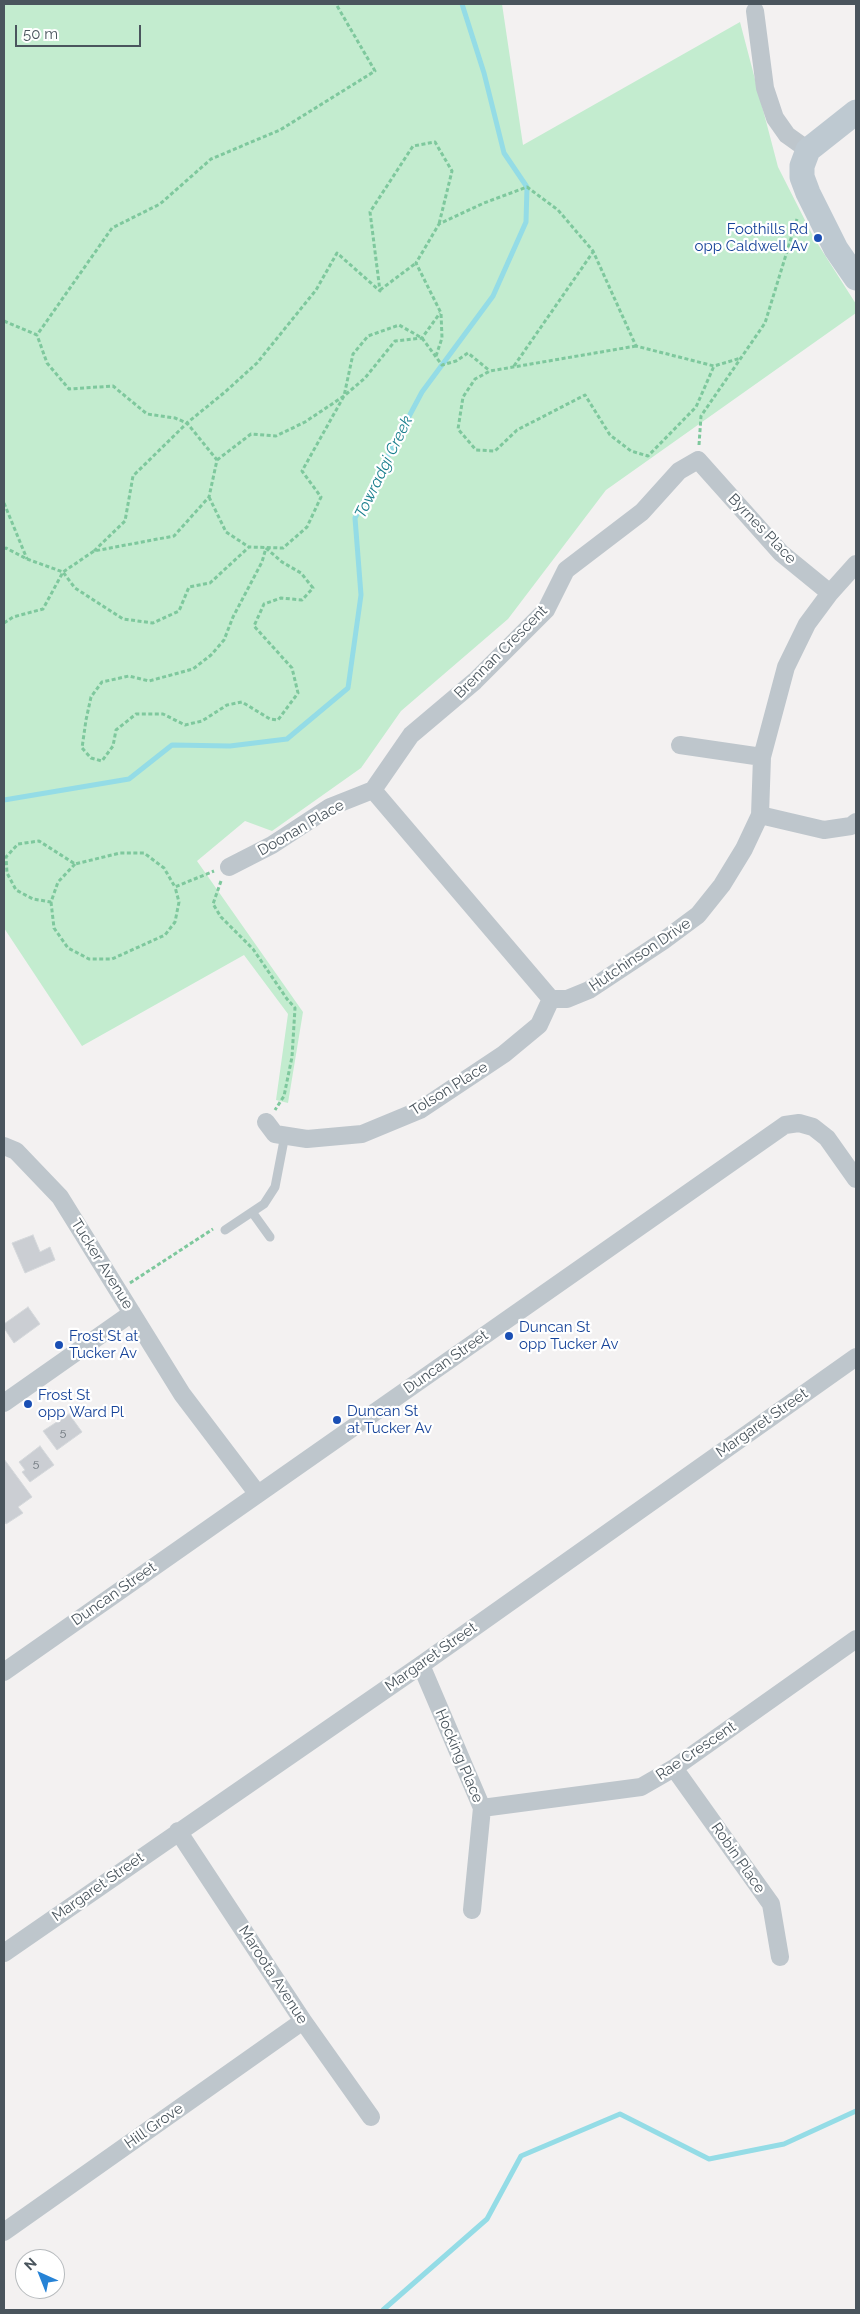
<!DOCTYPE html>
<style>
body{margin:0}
#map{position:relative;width:860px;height:2314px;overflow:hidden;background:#f3f1f1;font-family:Raleway,sans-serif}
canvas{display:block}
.frame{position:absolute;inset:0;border:5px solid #4a555d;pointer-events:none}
.north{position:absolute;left:15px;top:2249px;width:50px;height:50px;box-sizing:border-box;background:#fff;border:1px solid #b7bbbe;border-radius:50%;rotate:316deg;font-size:14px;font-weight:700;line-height:20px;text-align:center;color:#4a555d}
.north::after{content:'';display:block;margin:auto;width:18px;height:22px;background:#2783d6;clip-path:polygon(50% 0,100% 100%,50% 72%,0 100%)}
.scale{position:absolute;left:15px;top:25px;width:126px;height:22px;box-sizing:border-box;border:2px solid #4a555d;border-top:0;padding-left:6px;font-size:15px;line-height:18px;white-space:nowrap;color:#4a555d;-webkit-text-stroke:4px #fff;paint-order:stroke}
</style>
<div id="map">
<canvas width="860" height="2314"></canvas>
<div class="frame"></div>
<div class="north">N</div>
<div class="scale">50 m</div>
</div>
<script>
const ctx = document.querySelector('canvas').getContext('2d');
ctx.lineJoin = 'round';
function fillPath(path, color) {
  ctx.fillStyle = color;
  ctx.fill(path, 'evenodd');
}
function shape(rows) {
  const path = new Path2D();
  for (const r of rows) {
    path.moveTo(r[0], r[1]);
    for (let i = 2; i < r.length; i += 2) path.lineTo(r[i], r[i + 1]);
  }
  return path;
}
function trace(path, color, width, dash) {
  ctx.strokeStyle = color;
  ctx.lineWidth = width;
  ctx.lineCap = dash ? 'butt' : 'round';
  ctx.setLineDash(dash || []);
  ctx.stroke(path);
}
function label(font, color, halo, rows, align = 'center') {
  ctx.font = font + ' Raleway,sans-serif';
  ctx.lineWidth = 4.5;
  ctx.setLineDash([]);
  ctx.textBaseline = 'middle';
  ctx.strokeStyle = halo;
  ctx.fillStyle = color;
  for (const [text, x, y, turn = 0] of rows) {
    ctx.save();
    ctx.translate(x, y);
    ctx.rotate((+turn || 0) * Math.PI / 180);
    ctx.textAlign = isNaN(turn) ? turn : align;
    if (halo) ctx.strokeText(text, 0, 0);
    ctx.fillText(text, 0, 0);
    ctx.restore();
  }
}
fillPath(shape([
 [4,4,502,4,523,145,740,22,778,167,814,238,856,304,856,313,606,490,508,619,401,711,361,768,272,831,245,821,197,861,303,1012,288,1103,276,1100,288,1014,244,955,82,1046,4,928]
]), '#c3eccf');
trace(shape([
 [4,800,129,779,172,745,230,746,287,739,348,688,361,595,355,518,422,392,493,296,526,222,527,187,504,153,484,73,462,4],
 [383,2310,487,2219,521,2156,620,2114,709,2159,784,2144,856,2111]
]), '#94dce6', 5);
const building = shape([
 [33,1235,40,1252,50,1247,55,1260,25,1273,12,1243,33,1235],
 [28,1307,40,1324,14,1343,4,1328,4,1324,28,1307],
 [69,1414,82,1432,57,1450,43,1431,69,1414],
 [40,1446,54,1465,30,1482,22,1472,25,1470,19,1462,40,1446],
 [4,1459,32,1497,18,1507,23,1513,6,1524,4,1521,4,1459]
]);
fillPath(building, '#cbced3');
trace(building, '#d5d8db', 1);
trace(shape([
 [380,290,416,263],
 [4,321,37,335,112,228,160,204,211,159,280,130,375,71,336,4],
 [636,346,490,371,475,379,463,397,458,429,476,450,495,451,517,430,585,395,610,435,631,451,648,456,696,407,714,366],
 [436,356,442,338,441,313,416,263,439,224,484,203,527,187,558,210,593,251,636,346,714,366,741,358],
 [514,366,593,252],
 [699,445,701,416,765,323,797,219],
 [217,460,251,434,276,436,305,422,344,396,365,378,395,341,422,338,440,313],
 [209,497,226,532,249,547],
 [4,503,27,559],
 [266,548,282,562,301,573,313,588,302,600,281,598,264,604,254,626,292,668,298,693,278,720,270,719,242,702,227,705,202,721,185,725,163,714,136,714,116,730,113,746,102,761,91,758,82,748,86,720,91,697,102,682,129,676,149,681,193,669,211,655,224,640,233,617,262,562,266,548],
 [4,549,6,548,27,559,63,572,75,588,123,619,153,623,179,611,189,587,210,583,249,547,283,548,307,527,321,497,302,471,344,396,353,354,368,336,399,325,422,338,442,365,456,361,468,353,490,371],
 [94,551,125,521,133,476,187,423,225,392,257,363,316,290,337,253,380,291,370,212,413,146,435,142,452,171,439,224],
 [4,623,13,617,43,609,63,572,94,551,174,536,209,497,217,460,187,423,175,418,147,414,113,386,69,389,47,363,37,335],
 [75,864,58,882,51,902,33,899,16,890,7,873,6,857,18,844,39,841,75,864,120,853,144,853,164,868,175,887,214,871],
 [221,881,213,904,221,917,253,949,287,999,295,1008,292,1057,284,1096,275,1110],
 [51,902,54,928,68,948,89,959,112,959,165,935,175,922,179,902,175,887],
 [130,1283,213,1229]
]), '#7ec89d', 3, [4, 2.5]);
trace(shape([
 [252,1212,270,1237],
 [225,1230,264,1204,275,1187,285,1135]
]), '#bec6cc', 9);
trace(shape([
 [755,11,765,88,775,118,787,135,808,150],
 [680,745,762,757],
 [373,790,551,999,567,999,589,990,663,941,698,915,722,885,744,849,760,815,762,757,786,667,807,624,830,593,856,564],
 [373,790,411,735,475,681,546,610,566,570,642,512,679,471,698,460,781,553,830,593],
 [760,815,824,830,851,826,856,822],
 [229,867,272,845,330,807,373,790],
 [266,1122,275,1134,307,1139,362,1134,420,1110,504,1054,539,1025,551,999],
 [4,1146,16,1151,60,1197,182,1394,257,1493],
 [4,1403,132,1313],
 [421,1665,482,1808,472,1910],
 [4,1672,785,1125,799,1123,813,1127,827,1138,856,1179],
 [674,1768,771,1904,780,1957],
 [482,1808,641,1787,674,1768,856,1639],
 [178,1831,303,2021,371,2117],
 [4,1953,421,1665,856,1357],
 [4,2232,303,2021]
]), '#bec6cc', 18);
trace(shape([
 [856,112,808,150,802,166,802,177,808,193,836,249,856,278]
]), '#bec9d1', 25);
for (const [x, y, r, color] of [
 [818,238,5,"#1a4fb4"],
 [509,1336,5,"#1a4fb4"],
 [59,1345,5,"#1a4fb4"],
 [28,1404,5,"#1a4fb4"],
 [337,1420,5,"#1a4fb4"]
]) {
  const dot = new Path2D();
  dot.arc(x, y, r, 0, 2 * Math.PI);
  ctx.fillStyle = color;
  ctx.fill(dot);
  trace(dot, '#fff', 2);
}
label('12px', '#6a737a', null, [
 ["5",63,1432],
 ["5",36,1463]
]);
label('15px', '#164399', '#fff', [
 ["Foothills Rd",808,229,"right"],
 ["opp Caldwell Av",808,246,"right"],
 ["Duncan St",519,1327],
 ["opp Tucker Av",519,1344],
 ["Frost St at",69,1336],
 ["Tucker Av",69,1353],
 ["Frost St",38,1395],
 ["opp Ward Pl",38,1412],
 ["Duncan St",347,1411],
 ["at Tucker Av",347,1428]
], 'left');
label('15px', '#4a555d', '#fff', [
 ["Byrnes Place",762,529,46],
 ["Brennan Crescent",501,652,-45],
 ["Doonan Place",301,828,-30],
 ["Hutchinson Drive",640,955,-34],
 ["Tolson Place",449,1089,-32],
 ["Tucker Avenue",102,1264,58],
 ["Duncan Street",446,1362,-35],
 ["Margaret Street",762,1423,-35],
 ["Duncan Street",114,1594,-35],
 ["Margaret Street",431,1657,-35],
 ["Rae Crescent",696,1751,-34],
 ["Hocking Place",459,1756,67],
 ["Robin Place",738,1858,55],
 ["Margaret Street",98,1887,-35],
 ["Maroota Avenue",273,1975,57],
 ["Hill Grove",154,2126,-35]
]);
label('italic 16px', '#177e8c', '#fff', [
 ["Towradgi Creek",384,467,-64]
]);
</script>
